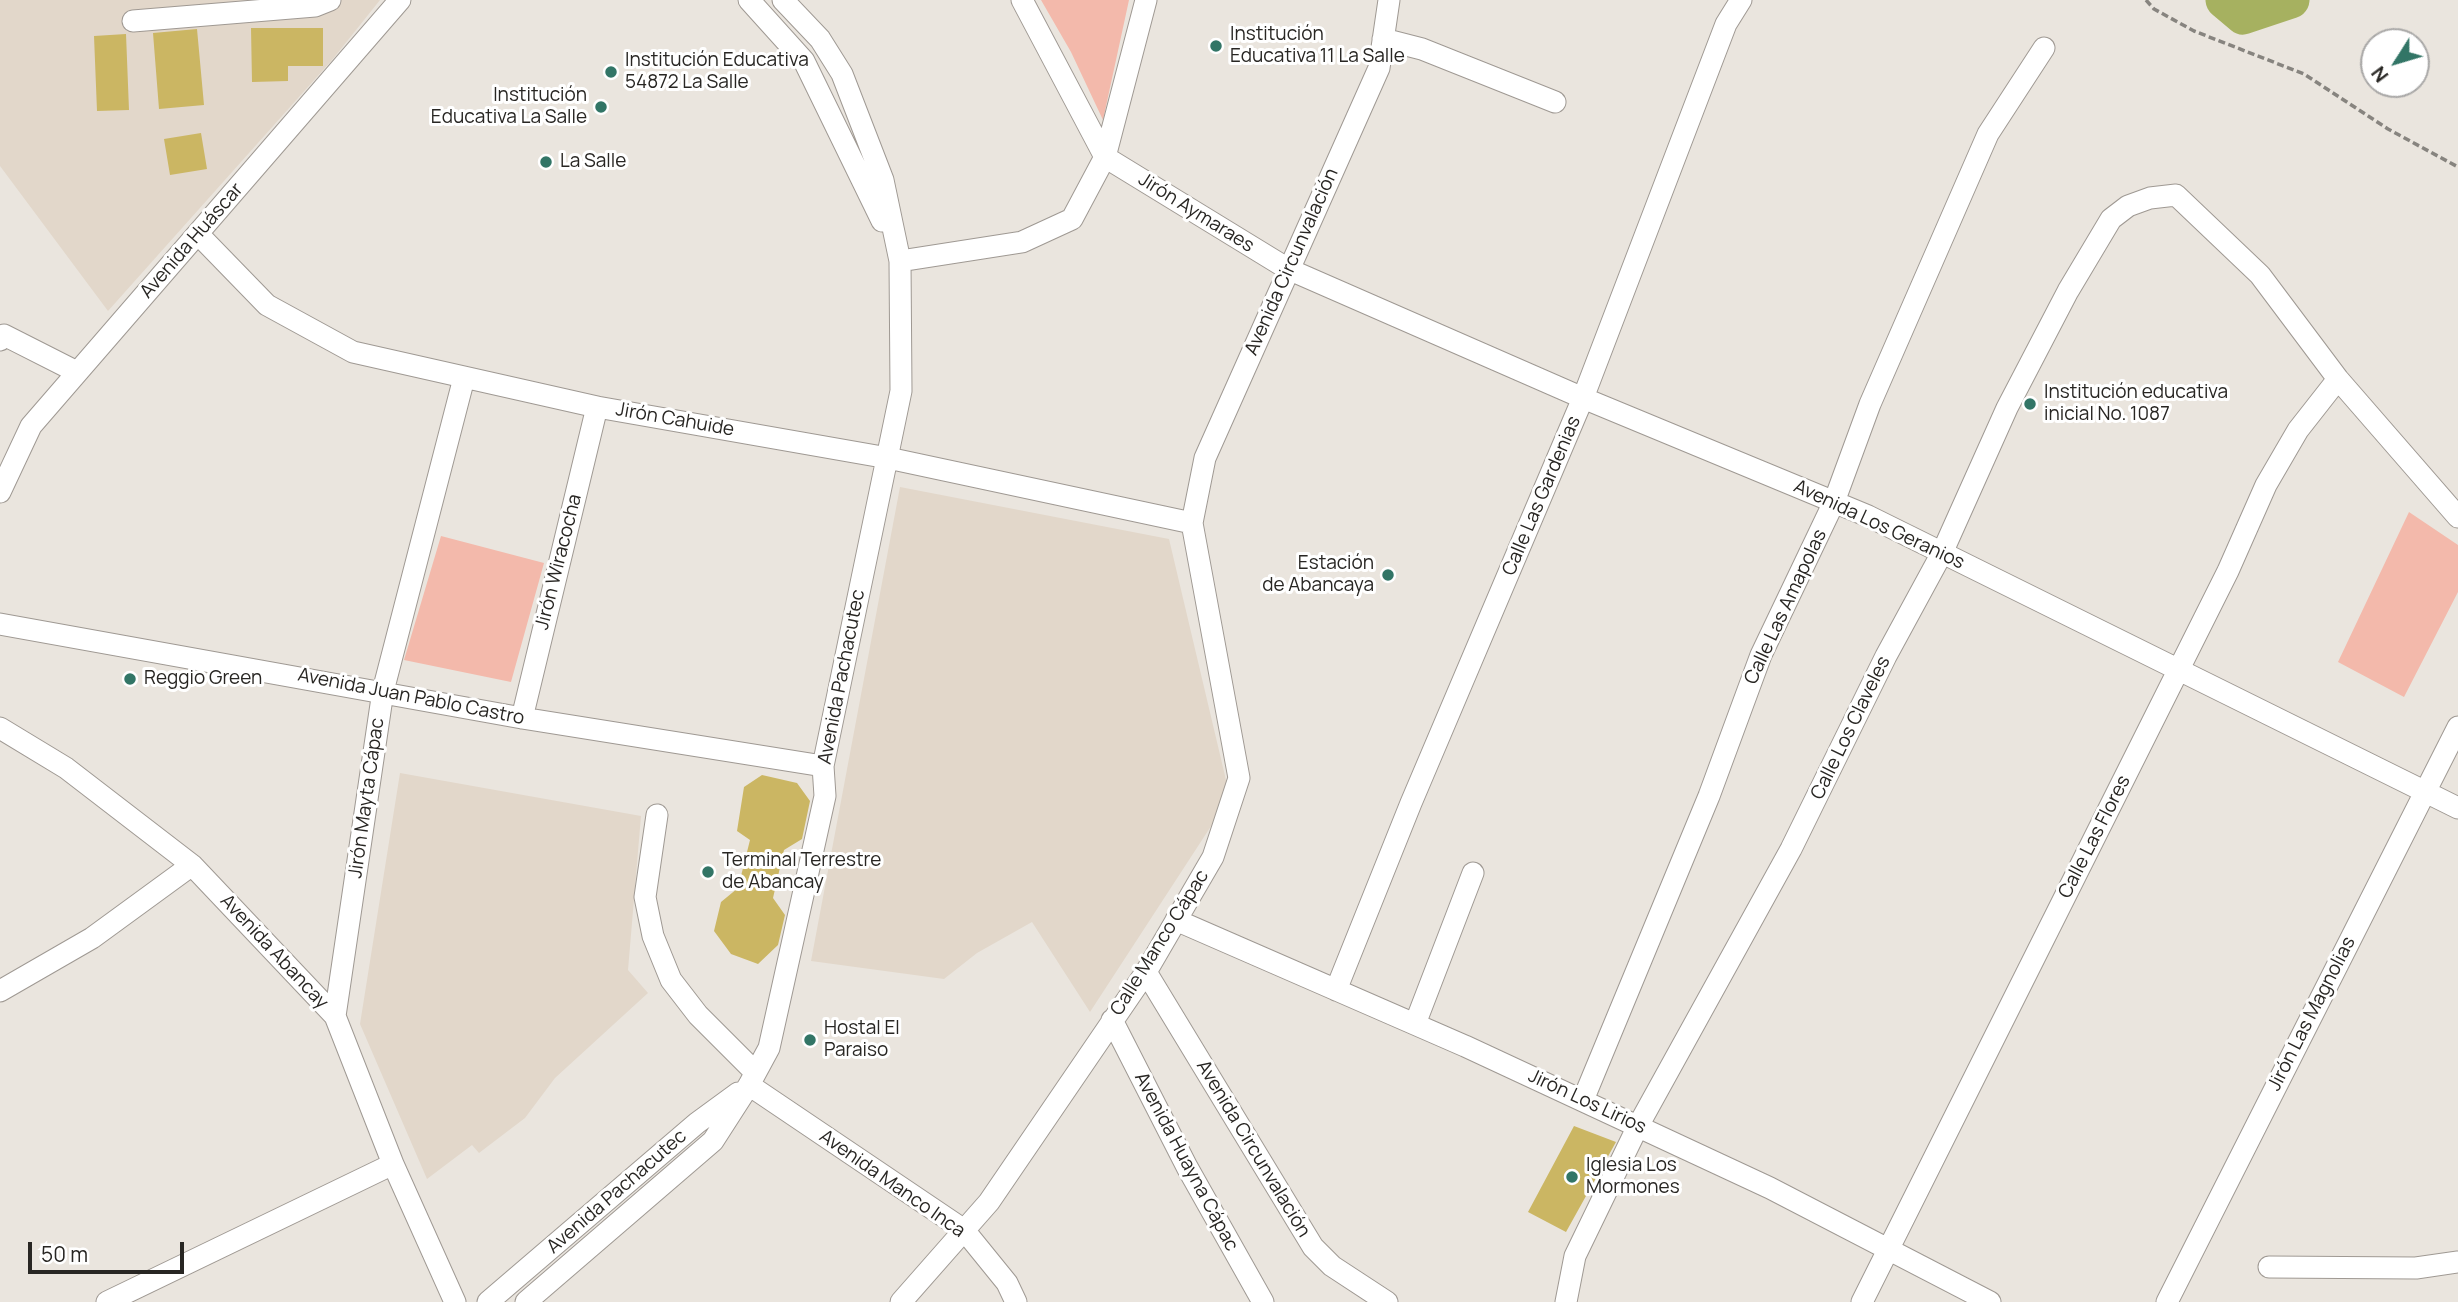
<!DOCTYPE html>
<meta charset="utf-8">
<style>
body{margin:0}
#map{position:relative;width:2458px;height:1302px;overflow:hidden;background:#eae5de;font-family:Manrope,sans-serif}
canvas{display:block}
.north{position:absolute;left:2360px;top:28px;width:70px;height:70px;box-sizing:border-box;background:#fff;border:2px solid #a9a8a7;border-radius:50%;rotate:233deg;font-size:19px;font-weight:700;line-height:28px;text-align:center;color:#282623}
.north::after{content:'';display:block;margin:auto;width:24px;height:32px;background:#327566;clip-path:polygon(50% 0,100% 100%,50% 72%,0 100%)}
.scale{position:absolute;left:28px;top:1242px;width:156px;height:32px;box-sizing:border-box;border:4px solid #282623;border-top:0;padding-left:9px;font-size:21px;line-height:24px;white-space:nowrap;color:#282623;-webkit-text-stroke:5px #fff;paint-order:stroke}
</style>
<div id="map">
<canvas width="2458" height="1302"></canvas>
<div class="north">N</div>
<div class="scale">50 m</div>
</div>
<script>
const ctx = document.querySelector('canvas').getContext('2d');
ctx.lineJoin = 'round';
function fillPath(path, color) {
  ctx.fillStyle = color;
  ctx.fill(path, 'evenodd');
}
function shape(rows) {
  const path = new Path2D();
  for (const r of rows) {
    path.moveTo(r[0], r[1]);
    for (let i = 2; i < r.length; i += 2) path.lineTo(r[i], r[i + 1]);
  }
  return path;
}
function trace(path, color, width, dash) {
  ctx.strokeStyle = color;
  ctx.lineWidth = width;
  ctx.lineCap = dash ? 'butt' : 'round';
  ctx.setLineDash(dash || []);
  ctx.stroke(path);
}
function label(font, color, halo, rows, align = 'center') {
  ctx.font = font + ' Manrope,sans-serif';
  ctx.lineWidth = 6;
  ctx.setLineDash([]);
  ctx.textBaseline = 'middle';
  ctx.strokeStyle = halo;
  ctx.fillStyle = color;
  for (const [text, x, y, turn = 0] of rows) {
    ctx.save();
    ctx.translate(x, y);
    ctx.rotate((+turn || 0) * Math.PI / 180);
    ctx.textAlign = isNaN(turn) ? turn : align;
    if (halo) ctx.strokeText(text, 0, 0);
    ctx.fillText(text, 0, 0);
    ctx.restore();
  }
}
fillPath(shape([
 [0,0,380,0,332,60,108,311,0,166],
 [900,487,1169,539,1230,797,1090,1012,1032,922,977,953,944,979,811,961],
 [400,773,641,816,628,970,648,993,555,1078,525,1118,479,1153,472,1145,427,1179,360,1024]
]), '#e2d7ca');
fillPath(shape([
 [1041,0,1129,0,1103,120,1071,52],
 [2409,512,2458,545,2458,592,2404,697,2338,662],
 [441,536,544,563,511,682,404,660]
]), '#f3b9ab');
trace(shape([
 [2224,0,2243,16,2291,0]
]), '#a6b160', 37);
fillPath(shape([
 [251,28,323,28,323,66,288,66,288,81,252,82],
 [197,29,204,105,159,109,153,33],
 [126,34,129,110,97,111,94,36],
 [201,133,207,169,170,175,164,139],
 [762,775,797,783,810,801,802,839,784,850,773,898,785,915,778,945,758,964,731,954,714,931,721,902,738,888,750,840,737,831,744,787],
 [1574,1126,1616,1142,1566,1232,1528,1212]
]), '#cbb663');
const minor = shape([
 [749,0,804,61,882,221],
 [1022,0,1105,157,1288,269,1583,398,1868,516,2458,808],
 [133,21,315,6,330,0],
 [1383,39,1422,49,1555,102],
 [198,234,267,305,353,352,597,407,888,458,1192,523],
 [900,261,1022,242,1072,219,1105,157,1146,0],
 [0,340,4,335,77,372],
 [0,492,31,426,400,0],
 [0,624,522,718,823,766],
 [522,718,597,407],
 [0,728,66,768,192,865,335,1016,393,1164,455,1302],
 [657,815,645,897,653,936,671,980,698,1015,755,1072],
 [1176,920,1465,1046,1770,1188,1990,1302],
 [1146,972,1313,1247,1332,1266,1387,1302],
 [1336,990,1411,803,1583,398,1726,24,1741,0],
 [0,991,92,938,192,865],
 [335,1016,383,691,464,378],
 [1112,1020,1187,1167,1263,1302],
 [1415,1024,1473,873],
 [749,1085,964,1230,1007,1283,1016,1302],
 [1583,1100,1709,796,1761,655,1834,502,1870,404,1988,134,2044,48],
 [2269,1267,2416,1268,2458,1262],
 [107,1302,393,1164],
 [488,1302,697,1123,738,1093],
 [526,1302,713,1141,749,1085,769,1048,825,796,823,766,901,391,900,261,883,180,842,74,820,39,783,0],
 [901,1302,989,1202,1146,972,1213,857,1239,778,1192,523,1205,458,1379,68,1389,0],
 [1566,1302,1575,1256,1638,1126,1791,849,1886,656,1942,553,2007,408,2068,291,2111,219,2128,206,2150,198,2176,195,2260,275,2338,379,2458,517],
 [1862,1302,2228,571,2266,485,2298,430,2338,379],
 [2167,1302,2458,727]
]);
trace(minor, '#9f9993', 23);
trace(shape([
 [2146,0,2154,9,2194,31,2304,74,2388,129,2458,167]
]), '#87847f', 3.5, [7, 3.5]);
trace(minor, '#fff', 21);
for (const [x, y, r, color] of [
 [1216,46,7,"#327566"],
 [611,72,7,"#327566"],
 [601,107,7,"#327566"],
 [546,162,7,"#327566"],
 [2030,404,7,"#327566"],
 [1388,575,7,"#327566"],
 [130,679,7,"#327566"],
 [708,872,7,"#327566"],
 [810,1040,7,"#327566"],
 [1572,1177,7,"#327566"]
]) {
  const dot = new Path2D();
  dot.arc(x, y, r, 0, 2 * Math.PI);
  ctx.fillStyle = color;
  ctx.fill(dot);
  trace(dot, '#fff', 2.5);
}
label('19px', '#282623', '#fff', [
 ["Institución",1230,35],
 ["Educativa 11 La Salle",1230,57],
 ["Institución Educativa",625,61],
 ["54872 La Salle",625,83],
 ["Institución",587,96,"right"],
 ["Educativa La Salle",587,118,"right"],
 ["La Salle",560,162],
 ["Institución educativa",2044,393],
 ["inicial No. 1087",2044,415],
 ["Estación",1374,564,"right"],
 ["de Abancaya",1374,586,"right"],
 ["Reggio Green",144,679],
 ["Terminal Terrestre",722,861],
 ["de Abancay",722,883],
 ["Hostal El",824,1029],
 ["Paraiso",824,1051],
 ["Iglesia Los",1586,1166],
 ["Mormones",1586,1188]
], 'left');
label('19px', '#282623', '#fff', [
 ["Jirón Aymaraes",1196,213,32],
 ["Avenida Huáscar",192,241,-49],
 ["Avenida Circunvalación",1292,262,-66],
 ["Jirón Cahuide",675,420,10],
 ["Calle Las Gardenias",1542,496,-67],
 ["Avenida Los Geranios",1879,525,25],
 ["Jirón Wiracocha",559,562,-76],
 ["Calle Las Amapolas",1786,607,-65],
 ["Avenida Pachacutec",842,677,-79],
 ["Avenida Juan Pablo Castro",411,697,11],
 ["Calle Los Claveles",1851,728,-64],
 ["Jirón Mayta Cápac",367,798,-82],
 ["Calle Las Flores",2095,837,-63],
 ["Calle Manco Cápac",1160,943,-58],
 ["Avenida Abancay",274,952,47],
 ["Jirón Las Magnolias",2312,1014,-63],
 ["Jirón Los Lirios",1587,1102,25],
 ["Avenida Circunvalación",1253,1149,59],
 ["Avenida Huayna Cápac",1186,1162,62],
 ["Avenida Manco Inca",892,1184,35],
 ["Avenida Pachacutec",617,1192,-41]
]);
</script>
